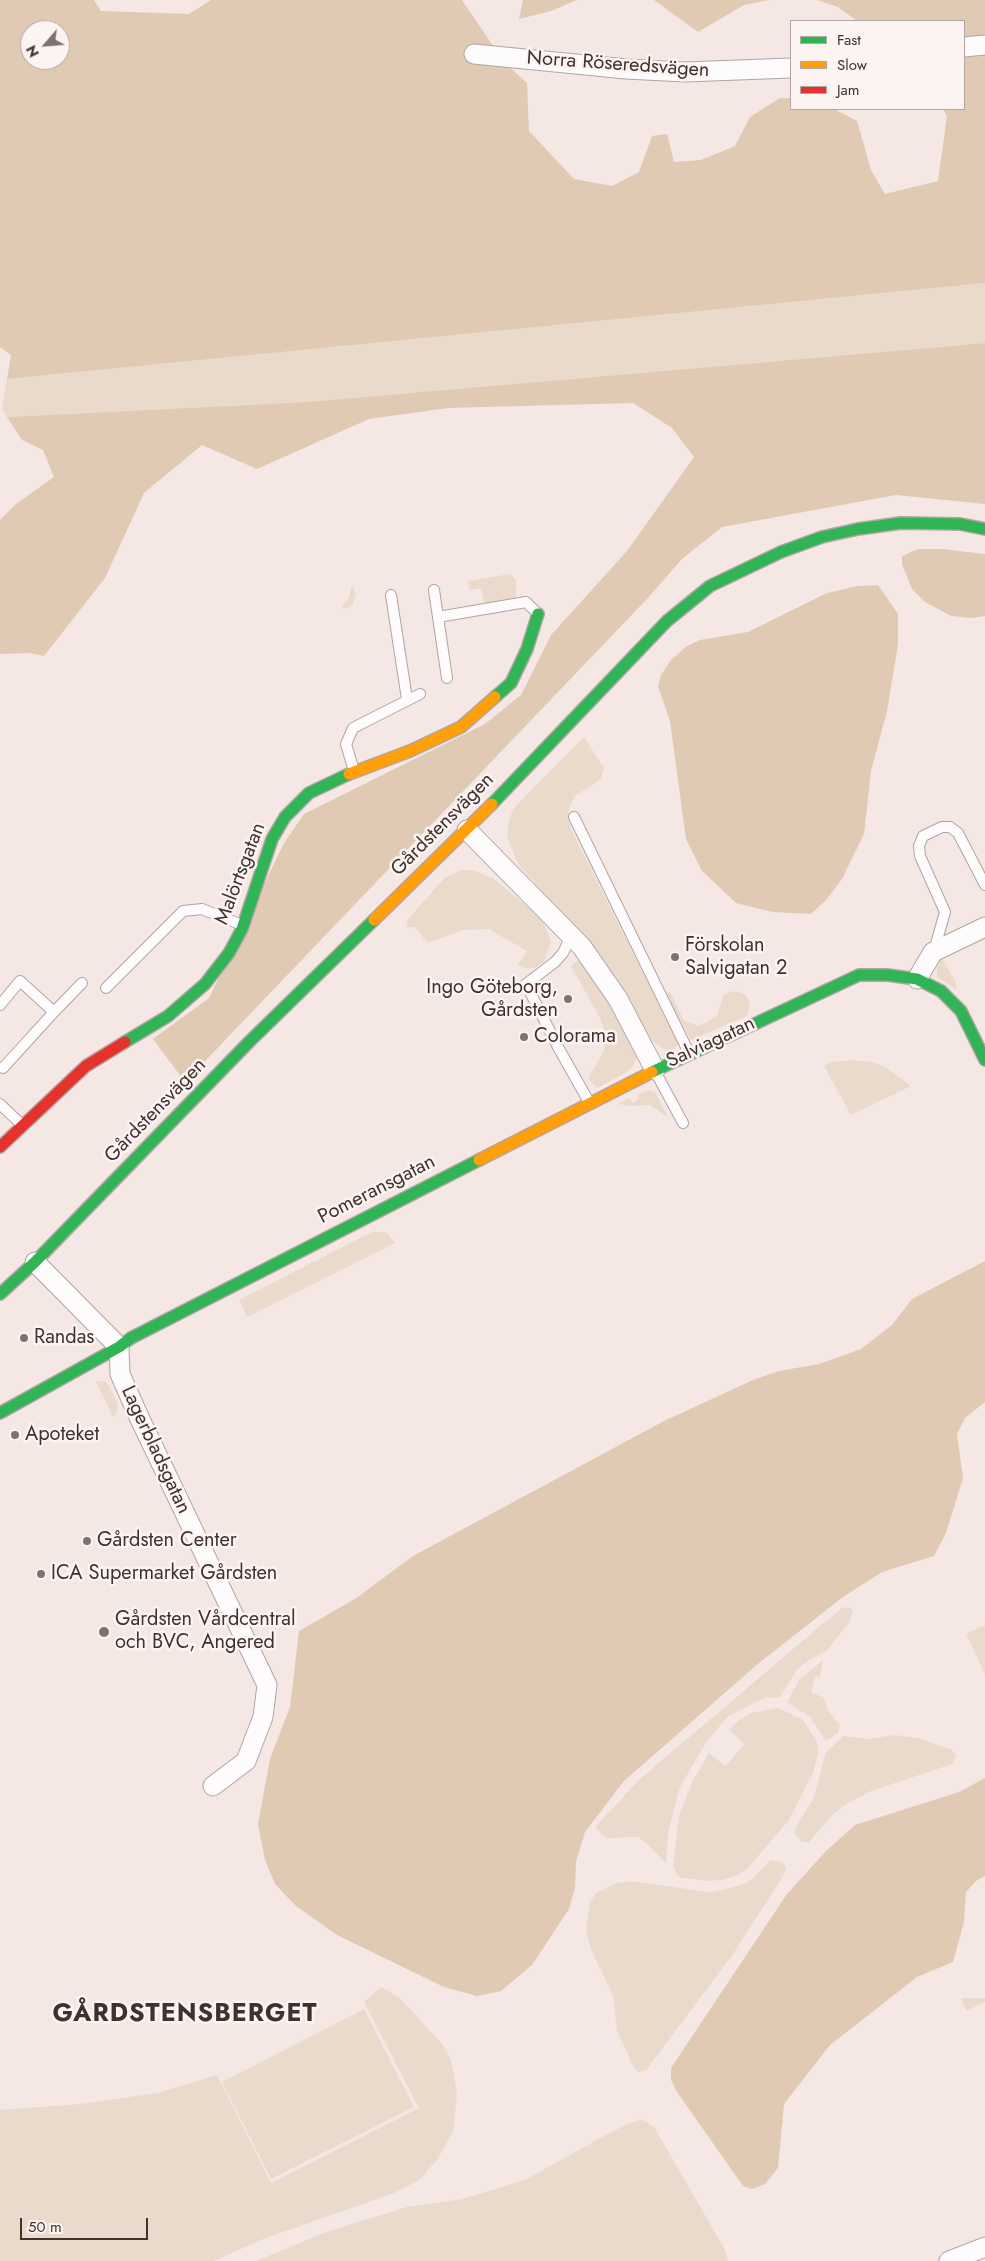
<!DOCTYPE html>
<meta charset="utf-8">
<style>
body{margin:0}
#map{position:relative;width:985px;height:2261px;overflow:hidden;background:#f4e7e4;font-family:Jost,sans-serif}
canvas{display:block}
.legend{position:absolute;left:790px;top:20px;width:175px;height:90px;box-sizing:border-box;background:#fcf4f2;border:1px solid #b1a6a4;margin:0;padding:6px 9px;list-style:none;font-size:15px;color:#40312e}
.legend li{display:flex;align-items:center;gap:10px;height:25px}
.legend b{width:25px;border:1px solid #b1a6a4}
.north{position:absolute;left:20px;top:20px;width:50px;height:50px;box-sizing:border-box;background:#fcf4f2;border:1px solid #b1a6a4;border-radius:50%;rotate:243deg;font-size:14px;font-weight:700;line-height:20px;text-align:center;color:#40312e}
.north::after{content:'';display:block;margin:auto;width:18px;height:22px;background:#7f716e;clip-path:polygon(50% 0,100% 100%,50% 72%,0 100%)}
.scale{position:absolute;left:20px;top:2218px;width:128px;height:22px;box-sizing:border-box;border:2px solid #40312e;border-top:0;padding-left:6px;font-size:15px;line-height:18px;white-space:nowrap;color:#40312e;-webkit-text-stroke:4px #fcf4f2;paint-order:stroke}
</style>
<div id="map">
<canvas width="985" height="2261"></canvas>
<ul class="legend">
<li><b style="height:6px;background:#30b455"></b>Fast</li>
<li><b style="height:6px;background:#ff9f0a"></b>Slow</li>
<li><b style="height:6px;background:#e5322d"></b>Jam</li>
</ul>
<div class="north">N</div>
<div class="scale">50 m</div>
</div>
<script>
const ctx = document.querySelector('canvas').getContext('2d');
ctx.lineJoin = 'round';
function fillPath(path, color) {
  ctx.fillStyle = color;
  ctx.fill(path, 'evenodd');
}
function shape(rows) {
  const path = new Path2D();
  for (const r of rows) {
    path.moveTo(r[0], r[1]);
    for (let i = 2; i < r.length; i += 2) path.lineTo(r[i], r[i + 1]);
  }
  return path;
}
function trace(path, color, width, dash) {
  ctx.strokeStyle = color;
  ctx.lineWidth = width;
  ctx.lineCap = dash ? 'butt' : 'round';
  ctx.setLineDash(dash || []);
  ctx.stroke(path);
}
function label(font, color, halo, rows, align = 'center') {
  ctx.font = font + ' Jost,sans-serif';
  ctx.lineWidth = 5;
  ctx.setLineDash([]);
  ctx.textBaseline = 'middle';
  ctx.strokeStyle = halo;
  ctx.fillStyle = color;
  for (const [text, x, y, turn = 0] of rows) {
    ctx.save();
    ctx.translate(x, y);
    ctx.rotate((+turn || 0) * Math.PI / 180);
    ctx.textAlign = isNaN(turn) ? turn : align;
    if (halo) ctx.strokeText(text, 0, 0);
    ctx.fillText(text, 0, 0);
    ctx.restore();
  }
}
fillPath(shape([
 [985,283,985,343,306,402,7,417,2,409,7,379],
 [510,574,516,580,516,599,484,603,481,588,470,590,468,581],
 [352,585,356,594,352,606,346,609,341,607,349,598],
 [584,737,604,768,601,779,575,796,570,806,568,816,571,829,678,1044,674,1049,665,1050,653,1042,577,930,518,864,507,836,509,822,513,809],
 [461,870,473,870,494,879,541,918,551,941,544,962,535,968,526,968,518,965,527,951,489,929,463,930,428,943,414,927,406,927,408,920,420,905,445,878],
 [942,958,956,983,957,990,937,977,937,967],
 [578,960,602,987,637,1048,636,1060,630,1070,597,1088,588,1078,604,1051,606,1034,600,1018,571,966],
 [733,991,744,994,748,998,750,1003,747,1016,691,1040,666,994,670,992,684,1021,699,1026,717,1016,724,995],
 [853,1060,872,1062,887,1068,911,1086,851,1115,824,1066,831,1062],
 [648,1090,655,1092,668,1117,650,1105,631,1106,618,1104,629,1098,633,1103,639,1099,637,1095],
 [372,1232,386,1232,395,1243,247,1317,239,1300],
 [98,1381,106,1382,109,1386,118,1404,117,1412,113,1417,96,1382],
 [849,1607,853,1610,850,1621,836,1639,826,1651,807,1661,796,1671,780,1697,764,1698,727,1717,705,1744,680,1787,668,1833,666,1863,648,1845,638,1837,606,1838,595,1827,640,1779,819,1627,842,1608],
 [985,1625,985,1674,966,1634],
 [823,1660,820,1677,815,1676,811,1693,823,1697,829,1712,840,1725,838,1733,826,1741,810,1717,787,1702,800,1679],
 [778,1708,803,1720,817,1742,818,1753,813,1773,789,1820,747,1869,736,1876,721,1880,706,1881,679,1877,673,1867,679,1816,692,1782,709,1753,725,1766,745,1744,729,1730,738,1721,751,1713],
 [894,1735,918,1738,952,1750,956,1755,955,1759,952,1764,871,1791,846,1804,831,1816,809,1842,802,1842,795,1834,795,1829,814,1797,826,1752,844,1736,869,1739],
 [771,1860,781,1862,786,1867,785,1873,733,1954,646,2070,638,2072,634,2068,617,2031,613,1995,592,1952,586,1932,590,1902,596,1893,617,1883,631,1881,709,1892,726,1889,747,1883],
 [381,1987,400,1998,442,2044,451,2060,457,2094,453,2132,437,2160,419,2180,394,2193,263,2239,214,2261,0,2261,0,2110,81,2104,158,2093,217,2075,271,2183,419,2108,364,2002],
 [961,1998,985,1998,985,2002,966,2011],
 [364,2009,414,2107,271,2179,222,2082],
 [641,2119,654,2127,724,2248,728,2261,256,2261,329,2231,407,2207,462,2199,525,2180,615,2130]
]), '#eadacc');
fillPath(shape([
 [0,0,94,0,101,11,189,14,211,0,462,0,504,62,527,83,529,131,574,179,612,186,639,172,652,136,667,134,674,162,701,160,735,146,750,117,780,98,791,98,791,109,834,109,857,121,871,170,885,194,938,181,947,116,943,109,964,109,964,21,857,21,838,7,817,0,985,0,985,283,7,379,11,355,0,347],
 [30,30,60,30,60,60,30,60],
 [523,0,577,0,551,11,519,19],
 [654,0,769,0,744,5,698,32],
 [985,343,985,504,896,495,722,527,682,559,646,600,185,1082,153,1039,209,998,284,843,304,814,485,724,521,695,551,635,627,551,694,457,672,428,633,403,448,408,369,419,257,469,202,445,144,493,105,578,44,656,30,653,0,654,0,520,16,504,54,477,43,450,22,440,7,417,306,402],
 [918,549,942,549,985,554,985,616,971,618,951,616,925,602,912,589,902,564,902,556],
 [878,585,898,614,898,644,887,711,871,771,864,834,842,879,826,900,811,914,773,912,736,903,702,871,686,839,670,721,658,686,661,675,671,660,687,646,700,640,748,632,827,593,858,586],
 [985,1261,985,1402,965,1418,957,1434,963,1478,946,1533,934,1556,882,1572,843,1597,759,1663,624,1781,585,1832,576,1862,575,1887,569,1909,532,1965,501,1991,477,1996,444,1987,337,1935,296,1906,275,1884,265,1860,258,1824,270,1759,290,1707,299,1631,355,1599,413,1556,664,1421,753,1380,779,1371,819,1364,861,1349,892,1325,912,1299],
 [985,1778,985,1876,976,1881,966,1892,964,1922,953,1962,917,1977,830,2045,784,2104,778,2168,765,2184,752,2189,743,2186,677,2092,671,2080,671,2068,787,1894,826,1851,855,1825,959,1792]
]), '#e0cab4');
const lane = shape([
 [434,590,447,678],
 [391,595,407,699],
 [438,617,526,602,537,613],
 [354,771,346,744,353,728,420,694],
 [574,817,689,1053],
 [571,936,563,953,555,962,526,984,558,1047,589,1102],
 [934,951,945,912,920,856,919,846,923,836,942,827,950,827,958,833,985,885],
 [106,988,183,911,202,909,242,925],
 [0,1005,20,981,54,1012,3,1068],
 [54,1012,82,983],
 [655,1071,683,1123],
 [0,1104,22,1125]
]);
const street = shape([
 [964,47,985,45],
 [474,54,626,69,685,72,791,68],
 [467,830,582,947,618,999,655,1070],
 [917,979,933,952,985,927],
 [35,1262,119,1347,120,1374,139,1417,267,1685,263,1717,246,1761,213,1786],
 [949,2261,985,2247]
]);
const fast = shape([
 [495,697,511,683,527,649,538,614],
 [492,804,667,621,710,586,781,552,822,537,858,529,901,523,960,524,985,529],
 [125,1042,168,1016,205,984,229,953,242,929,272,839,285,817,309,793,349,774],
 [652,1072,859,975,887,975,917,979,941,991,961,1011,985,1060],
 [0,1294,35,1262,250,1041,374,920],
 [0,1413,119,1347,131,1338,479,1160]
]);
const slow = shape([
 [349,774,410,751,461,727,495,697],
 [374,920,492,804],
 [479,1160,652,1072]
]);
const jam = shape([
 [0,1147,86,1066,125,1042]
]);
trace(lane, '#b1a5a3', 12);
trace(street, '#b1a5a3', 21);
trace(fast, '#b1a5a3', 14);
trace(slow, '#b1a5a3', 14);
trace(jam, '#b1a5a3', 14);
trace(lane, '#fdfbfb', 10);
trace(street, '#fdfbfb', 19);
trace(fast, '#30b455', 11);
trace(slow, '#ff9f0a', 11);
trace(jam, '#e5322d', 11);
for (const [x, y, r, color] of [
 [675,957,5,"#7f716e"],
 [568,999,5,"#7f716e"],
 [524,1037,5,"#7f716e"],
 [24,1338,5,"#7f716e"],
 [15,1435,5,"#7f716e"],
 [87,1541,5,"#7f716e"],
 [41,1574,5,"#7f716e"],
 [104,1632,6,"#7f716e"]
]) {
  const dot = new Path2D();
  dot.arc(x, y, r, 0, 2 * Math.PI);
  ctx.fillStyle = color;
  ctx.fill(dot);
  trace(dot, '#fcf4f2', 2);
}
label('20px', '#40312e', '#fcf4f2', [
 ["Norra Röseredsvägen",618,65,4],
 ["Gårdstensvägen",443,825,-45],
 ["Malörtsgatan",241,874,-69],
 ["Salviagatan",711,1043,-25],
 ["Gårdstensvägen",156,1111,-46],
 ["Pomeransgatan",377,1190,-27],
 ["Lagerbladsgatan",155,1450,65]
]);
label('20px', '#40312e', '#fcf4f2', [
 ["Förskolan",685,946],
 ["Salvigatan 2",685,969],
 ["Ingo Göteborg,",558,988,"right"],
 ["Gårdsten",558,1011,"right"],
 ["Colorama",534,1037],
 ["Randas",34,1338],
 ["Apoteket",25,1435],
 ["Gårdsten Center",97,1541],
 ["ICA Supermarket Gårdsten",51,1574],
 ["Gårdsten Vårdcentral",115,1620],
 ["och BVC, Angered",115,1643]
], 'left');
ctx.letterSpacing = '1px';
label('bold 25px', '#40312e', '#fcf4f2', [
 ["GÅRDSTENSBERGET",185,2015]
]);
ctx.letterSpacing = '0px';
</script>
